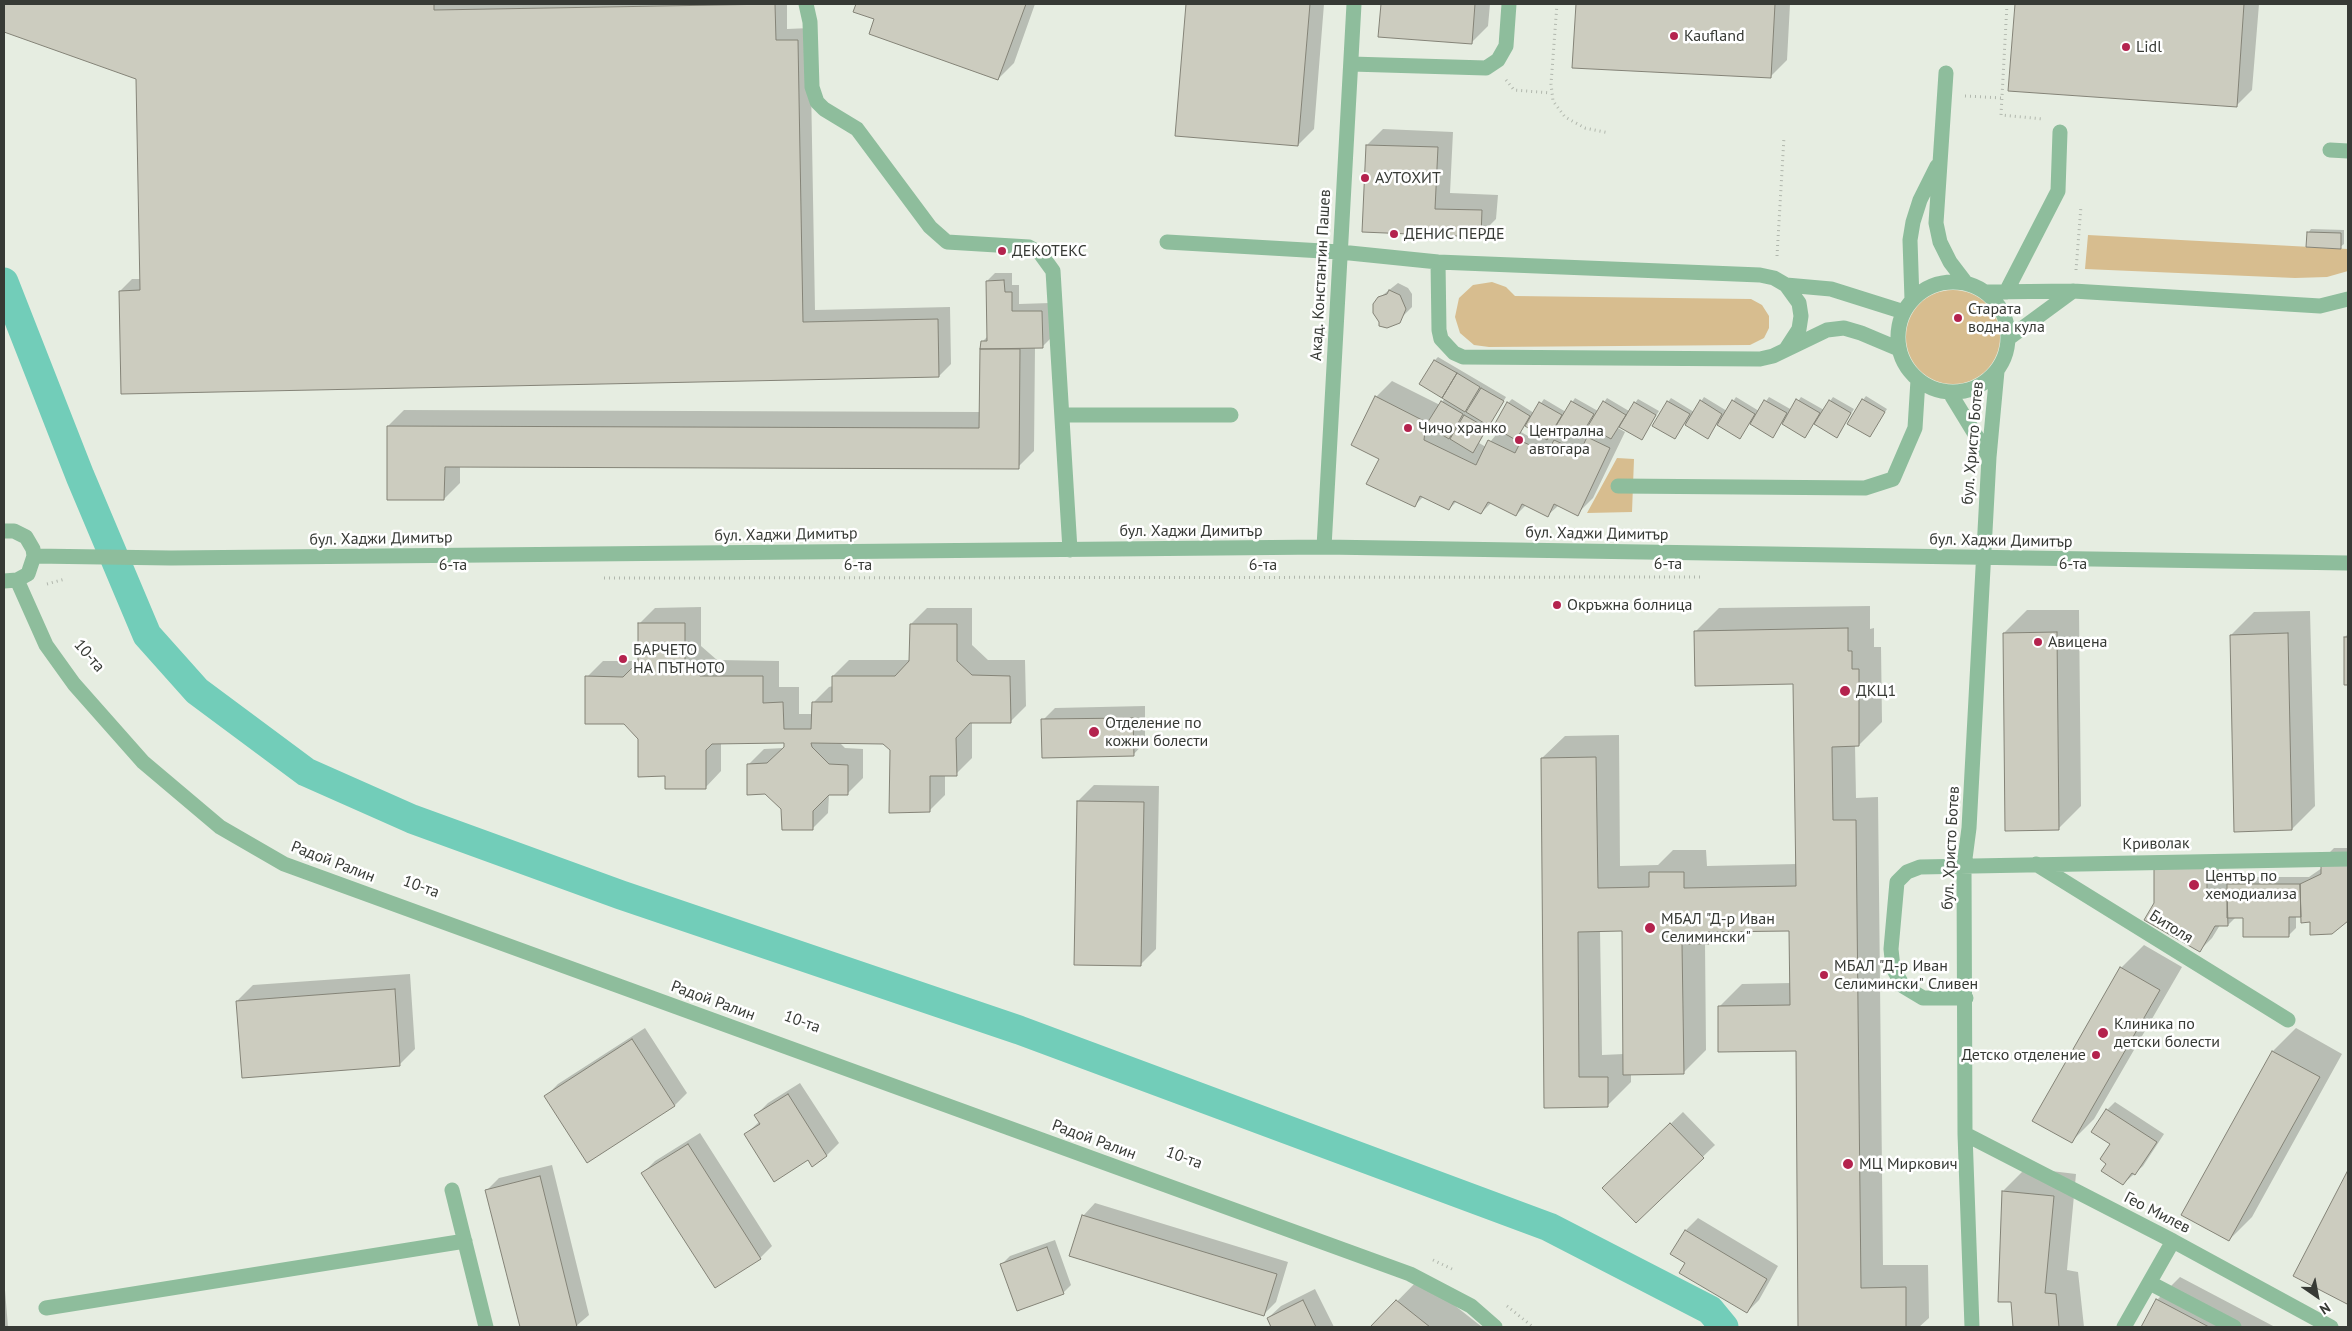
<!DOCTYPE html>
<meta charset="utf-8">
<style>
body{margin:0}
#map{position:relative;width:2352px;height:1331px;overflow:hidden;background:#e6ede1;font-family:"PT Sans",sans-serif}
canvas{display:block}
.frame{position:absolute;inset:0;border:5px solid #373a35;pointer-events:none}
.north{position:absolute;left:2292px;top:1271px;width:50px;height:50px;-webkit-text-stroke:4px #fff;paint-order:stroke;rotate:147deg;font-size:14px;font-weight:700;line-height:20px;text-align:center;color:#373a35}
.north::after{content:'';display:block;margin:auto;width:18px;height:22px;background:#373a35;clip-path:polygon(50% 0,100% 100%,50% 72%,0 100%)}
</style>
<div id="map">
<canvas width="2352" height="1331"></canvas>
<div class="frame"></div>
<div class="north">N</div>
</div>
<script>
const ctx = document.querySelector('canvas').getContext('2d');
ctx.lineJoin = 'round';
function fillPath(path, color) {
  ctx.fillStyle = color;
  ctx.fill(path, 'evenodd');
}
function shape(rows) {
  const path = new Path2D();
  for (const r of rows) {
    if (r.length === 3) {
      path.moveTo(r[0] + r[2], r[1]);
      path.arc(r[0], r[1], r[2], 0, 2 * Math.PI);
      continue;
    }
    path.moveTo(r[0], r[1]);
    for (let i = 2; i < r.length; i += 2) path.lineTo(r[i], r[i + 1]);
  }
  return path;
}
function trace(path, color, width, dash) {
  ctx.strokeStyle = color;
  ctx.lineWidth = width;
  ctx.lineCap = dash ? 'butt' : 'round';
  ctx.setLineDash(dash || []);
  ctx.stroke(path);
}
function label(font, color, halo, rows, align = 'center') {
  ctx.font = font + ' "PT Sans",sans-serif';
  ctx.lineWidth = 5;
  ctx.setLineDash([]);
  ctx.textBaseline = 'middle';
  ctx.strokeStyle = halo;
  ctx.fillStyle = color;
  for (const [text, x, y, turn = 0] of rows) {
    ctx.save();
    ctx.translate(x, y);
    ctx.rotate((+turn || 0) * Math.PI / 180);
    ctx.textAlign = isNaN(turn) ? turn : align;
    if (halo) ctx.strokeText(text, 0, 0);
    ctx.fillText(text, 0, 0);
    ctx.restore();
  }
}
fillPath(shape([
 [2088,235,2348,249,2348,271,2327,277,2295,278,2085,269],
 [1492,282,1506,287,1515,296,1751,299,1762,305,1769,316,1769,328,1764,338,1750,345,1489,347,1474,345,1460,333,1455,317,1459,298,1473,285],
 [1953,337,47],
 [1617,458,1634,459,1632,512,1587,513]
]), '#d7bd8f');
fillPath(shape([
 [4,4,787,4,787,29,810,28,815,310,950,307,951,364,939,376,120,291,132,279,141,279,137,78,4,31],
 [857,4,1035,4,1014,63,998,79,876,18,855,11],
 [1187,4,1324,4,1314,129,1298,145,1176,135],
 [1382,4,1490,4,1488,26,1472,42,1380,36],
 [1577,4,1790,4,1787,60,1771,76,1574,67],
 [2016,4,2259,4,2252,90,2236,106,2009,89],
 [1383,129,1453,132,1450,193,1498,195,1496,219,1480,235,1364,231,1367,145],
 [2311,229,2344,230,2344,244,2340,247,2308,233],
 [995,273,1012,273,1012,285,1019,285,1019,304,1050,303,1050,339,1042,347,1035,347,1034,451,1018,467,460,466,460,483,444,499,388,426,404,410,981,412,982,342,989,335,987,281],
 [1398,283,1408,288,1412,294,1412,307,1394,325,1381,325,1379,298],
 [1438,357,1506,397,1479,443,1486,447,1500,430,1508,403,1512,399,1534,413,1544,399,1566,412,1575,398,1598,411,1607,398,1629,411,1638,399,1659,411,1642,438,1619,425,1618,428,1625,432,1593,498,1577,514,1559,505,1548,515,1526,505,1516,515,1491,503,1481,513,1457,501,1449,509,1424,496,1414,506,1380,458,1376,397,1392,381,1440,405,1445,398,1435,360],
 [1472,403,1468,411,1465,410],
 [1557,424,1566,430,1559,436,1552,432],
 [1588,424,1596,429,1591,434,1584,431],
 [1525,425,1534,430,1528,436,1521,432],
 [1866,396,1887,409,1870,436,1863,400],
 [1704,397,1727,411,1736,397,1759,411,1769,397,1792,410,1801,397,1824,410,1833,397,1854,409,1837,436,1814,423,1805,436,1782,422,1772,436,1750,423,1740,437,1717,423,1708,437,1685,423,1675,437,1668,402,1671,398,1694,412],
 [1870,606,1870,629,1874,628,1874,647,1881,647,1882,722,1859,745,1855,745,1856,798,1878,797,1883,1265,1928,1265,1929,1318,1919,1327,1800,1327,1797,1049,1719,1007,1742,984,1791,983,1790,929,1720,930,1708,943,1705,943,1706,1050,1683,1073,1631,1074,1631,1082,1608,1105,1546,1106,1542,758,1565,736,1619,735,1620,866,1658,865,1673,850,1706,850,1707,866,1797,864,1795,683,1696,631,1719,608],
 [1600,930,1623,930,1624,1054,1602,1055],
 [701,607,701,646,717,660,779,661,779,687,799,687,799,714,813,714,813,703,829,687,833,686,833,676,849,660,911,660,911,624,927,608,972,608,972,645,988,660,1025,660,1026,706,1010,722,972,722,972,758,956,774,945,775,945,795,929,811,891,750,884,743,839,742,845,748,863,749,863,778,847,794,829,794,828,813,812,829,782,809,748,765,764,749,784,748,785,742,721,743,721,771,705,788,666,775,639,738,587,677,603,661,639,661,639,624,655,608],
 [2027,610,2079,610,2081,806,2058,829,2004,633],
 [2310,611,2315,806,2292,829,2231,635,2254,612],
 [2348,634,2348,683,2346,683,2345,637],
 [1145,706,1145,742,1133,755,1043,720,1055,708],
 [1094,785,1159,786,1156,949,1140,965,1078,801],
 [2334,848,2348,848,2348,920,2331,933,2302,915,2296,915,2296,928,2288,936,2244,917,2236,917,2228,925,2220,925,2212,938,2200,950,2146,919,2219,857,2219,879,2234,879,2237,877,2309,877,2322,868,2322,860],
 [2144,945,2182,967,2094,1119,2071,1142,2033,1120,2121,968],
 [410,974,415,1049,399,1065,237,1001,253,985],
 [645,1028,687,1093,675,1105,546,1096,558,1084],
 [2296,1028,2342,1054,2252,1217,2229,1240,2183,1215,2273,1051],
 [800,1083,839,1143,827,1155,812,1165,808,1159,746,1134,760,1121,756,1115,768,1103],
 [2115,1102,2164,1134,2143,1166,2123,1184,2108,1163,2112,1143,2107,1110],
 [1683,1112,1715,1145,1636,1221,1616,1176],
 [700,1133,772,1246,760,1258,715,1287,643,1173,655,1161],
 [552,1165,589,1315,575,1327,521,1327,487,1190,499,1178],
 [2026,1168,2076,1174,2067,1270,2078,1272,2084,1327,2014,1327,2003,1191],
 [2348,1173,2348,1300,2347,1302,2294,1275],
 [1095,1203,1288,1262,1276,1302,1264,1314,1083,1216],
 [1698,1218,1778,1266,1759,1300,1747,1312,1687,1262,1672,1253,1686,1230],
 [1055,1240,1071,1285,1063,1293,1002,1264,1010,1256],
 [2180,1277,2275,1327,2142,1327,2157,1300],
 [4,1278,8,1327,4,1327],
 [1420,1278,1482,1327,1372,1327],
 [1315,1289,1334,1327,1273,1327,1268,1318,1281,1306]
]), '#0003');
trace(shape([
 [4,282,80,476,147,635,197,691,306,772,412,819,621,895,1019,1030,1549,1227,1710,1310,1724,1327]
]), '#72cdb9', 29);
const building = shape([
 [4,4,434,4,434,10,775,4,776,40,798,40,803,322,938,319,939,377,121,394,119,291,140,290,136,79,4,32,4,4],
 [856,4,1026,4,998,80,869,34,874,19,853,12,856,4],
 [1186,4,1310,4,1298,146,1175,136,1186,4],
 [1381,4,1475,4,1472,44,1378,37,1381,4],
 [1576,4,1775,4,1771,78,1572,68,1576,4],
 [2015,4,2244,4,2237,107,2008,91,2015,4],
 [1366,145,1438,147,1435,209,1482,210,1481,237,1362,232,1366,145],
 [2307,232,2341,233,2341,249,2306,247,2307,232],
 [1004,280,1005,292,1012,292,1012,311,1042,311,1043,348,980,349,981,341,987,341,986,281,1004,280],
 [1389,290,1400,295,1406,309,1400,323,1387,328,1379,326,1379,322,1373,313,1373,304,1378,297,1387,294,1389,290],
 [980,349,1020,349,1019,469,445,467,444,500,387,500,387,426,979,428,980,349],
 [1434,360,1457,373,1442,398,1419,384,1434,360],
 [1457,373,1480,387,1465,412,1442,398,1457,373],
 [1481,388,1504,401,1489,426,1466,412,1481,388],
 [1375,396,1426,422,1424,440,1476,465,1488,440,1515,453,1521,441,1547,453,1554,440,1580,452,1587,437,1610,448,1578,516,1554,504,1548,517,1522,504,1516,516,1488,502,1481,514,1454,501,1449,510,1420,496,1415,507,1366,484,1379,459,1351,445,1375,396],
 [1796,399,1820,413,1805,438,1782,424,1796,399],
 [1862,399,1885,412,1870,437,1847,424,1862,399],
 [1700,400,1722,414,1708,439,1685,425,1700,400],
 [1732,400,1755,414,1740,439,1717,425,1732,400],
 [1764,400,1787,413,1773,438,1750,424,1764,400],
 [1829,400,1851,413,1837,438,1814,424,1829,400],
 [1441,401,1463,414,1449,439,1426,425,1441,401],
 [1571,401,1594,414,1579,439,1556,426,1571,401],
 [1603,401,1626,415,1611,439,1588,426,1603,401],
 [1667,401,1690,414,1675,439,1652,426,1667,401],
 [1507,402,1530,416,1516,440,1493,427,1507,402],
 [1539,402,1562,415,1547,440,1525,426,1539,402],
 [1634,402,1656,415,1642,440,1619,427,1634,402],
 [1464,415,1487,428,1473,453,1450,439,1464,415],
 [638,623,685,623,685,662,700,676,763,676,763,703,783,702,784,729,811,729,812,702,832,702,832,676,895,676,909,661,910,624,957,624,957,661,972,675,1010,676,1011,723,970,723,956,738,957,776,930,776,930,812,889,813,890,750,883,744,811,743,812,747,829,764,848,765,848,795,829,795,813,811,813,830,782,830,781,809,765,794,747,795,747,764,767,763,784,747,784,743,712,744,706,750,706,789,665,789,665,776,638,777,638,739,624,724,585,724,585,676,623,677,638,662,638,623],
 [1848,628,1848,651,1852,651,1852,669,1859,669,1859,746,1832,747,1833,820,1856,820,1861,1288,1906,1287,1906,1327,1798,1327,1796,1051,1718,1052,1718,1006,1790,1005,1789,931,1708,932,1709,944,1682,944,1684,1074,1623,1075,1622,931,1578,932,1579,1077,1608,1077,1608,1107,1544,1108,1541,758,1596,757,1598,888,1649,887,1649,872,1684,872,1684,888,1796,886,1793,684,1695,686,1694,631,1848,628],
 [2057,632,2059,830,2005,831,2003,633,2057,632],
 [2288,633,2292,830,2234,832,2230,635,2288,633],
 [2344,637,2348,637,2348,685,2344,685,2344,637],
 [1133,718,1134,756,1042,758,1041,719,1133,718],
 [1077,801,1144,802,1141,966,1074,965,1077,801],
 [2321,860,2348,860,2348,921,2332,934,2310,935,2310,922,2301,923,2300,884,2321,874,2321,860],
 [2154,868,2207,868,2207,891,2227,891,2228,926,2215,926,2200,952,2144,920,2154,903,2154,868],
 [2227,884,2300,884,2301,917,2289,917,2289,937,2243,937,2243,918,2227,918,2227,884],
 [2120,967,2160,990,2072,1143,2032,1121,2120,967],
 [395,989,400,1066,242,1078,236,1001,395,989],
 [632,1039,675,1106,587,1163,544,1096,632,1039],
 [2272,1051,2320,1077,2229,1241,2181,1215,2272,1051],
 [788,1094,827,1156,812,1167,808,1160,774,1182,744,1134,760,1124,754,1115,788,1094],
 [2106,1109,2157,1142,2135,1175,2132,1173,2123,1185,2101,1171,2106,1164,2100,1159,2110,1144,2091,1132,2106,1109],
 [1670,1123,1704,1158,1636,1223,1602,1188,1670,1123],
 [688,1144,761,1259,715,1288,641,1173,688,1144],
 [2348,1170,2348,1301,2347,1304,2293,1276,2348,1170],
 [540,1176,577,1327,520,1327,485,1190,540,1176],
 [2002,1191,2054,1196,2045,1293,2056,1294,2059,1327,2013,1327,2011,1302,1998,1302,2002,1191],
 [1082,1215,1277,1274,1264,1316,1069,1256,1082,1215],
 [1685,1230,1767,1279,1747,1313,1679,1273,1685,1263,1670,1254,1685,1230],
 [1047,1247,1064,1294,1017,1311,1000,1264,1047,1247],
 [2156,1299,2209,1327,2141,1327,2156,1299],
 [1303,1300,1316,1327,1271,1327,1267,1318,1303,1300],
 [1396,1300,1430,1327,1370,1327,1396,1300]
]);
fillPath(building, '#ccccbf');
trace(building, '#848377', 1);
trace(shape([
 [1557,4,1551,84,1553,101,1565,117,1585,128,1609,133],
 [2007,4,2001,115,2043,119],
 [1506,80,1514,90,1551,93],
 [1965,96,2002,98],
 [1777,256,1784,137],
 [2076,270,2081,206],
 [604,578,1700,577],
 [47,584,65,579],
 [1433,1260,1452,1269],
 [1507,1306,1533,1327]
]), '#b1b7ad', 3, [1, 4]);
trace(shape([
 [806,4,810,22,812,87,817,102,824,109,857,129,930,227,947,242,1029,247,1040,253,1053,271,1070,550],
 [1351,64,1486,68,1498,60,1506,46,1509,4],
 [1946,73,1936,223,1940,242,1950,262,1966,283],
 [2330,150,2348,151],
 [1167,242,1340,252,1438,262,1760,275,1774,278,1786,285,1831,289,1904,312],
 [1438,262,1439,330,1441,339,1454,353,1463,357,1760,359,1773,356,1827,330,1844,328,1861,333,1899,349],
 [1953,337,55],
 [1986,292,2073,291,2320,306,2348,299],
 [2006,292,2058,191,2060,132],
 [1912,300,1910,240,1913,222,1920,200,1937,166],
 [2009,338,2073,291],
 [1786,349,1799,329,1801,316,1799,303,1786,285],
 [1950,393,1989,457],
 [1062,415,1231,415],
 [1618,486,1865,488,1893,479,1915,428,1918,380],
 [4,531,14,531,26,537,33,549,34,556,28,574,17,580,4,581],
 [1324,547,1354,4],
 [34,556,171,558,1324,547,2348,563],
 [17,580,46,645,74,684,143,762,220,827,284,864,1410,1274,1471,1306,1495,1327],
 [2036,864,2288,1020],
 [1966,998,1923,998,1903,986,1893,968,1891,949,1897,882,1907,872,1920,867,2348,859],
 [1965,1134,2173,1241,2331,1327],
 [452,1190,486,1327],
 [2150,1283,2234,1327],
 [46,1308,465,1241],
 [1972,1327,1965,1134,1964,866,1969,828,1989,457,1997,371],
 [2124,1327,2173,1241]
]), '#8ebd9c', 15);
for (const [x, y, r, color] of [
 [1674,36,5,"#b4234e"],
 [2126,47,5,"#b4234e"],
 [1365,178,5,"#b4234e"],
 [1394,234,5,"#b4234e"],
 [1002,251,5,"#b4234e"],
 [1958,318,5,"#b4234e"],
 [1408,428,5,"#b4234e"],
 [1519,440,5,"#b4234e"],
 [1557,605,5,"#b4234e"],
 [2038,642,5,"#b4234e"],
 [623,659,5,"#b4234e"],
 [1845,691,6,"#b4234e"],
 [1094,732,6,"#b4234e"],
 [2194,885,6,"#b4234e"],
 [1650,928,6,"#b4234e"],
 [1824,975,5,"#b4234e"],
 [2103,1033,6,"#b4234e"],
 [2096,1055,5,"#b4234e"],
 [1848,1164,6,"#b4234e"]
]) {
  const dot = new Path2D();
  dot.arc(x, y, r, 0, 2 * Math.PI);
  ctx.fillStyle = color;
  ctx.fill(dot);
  trace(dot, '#fff', 2);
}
label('16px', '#373a35', '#fff', [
 ["Kaufland",1684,36],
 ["Lidl",2136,47],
 ["АУТОХИТ",1375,178],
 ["ДЕНИС ПЕРДЕ",1404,234],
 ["ДЕКОТЕКС",1012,251],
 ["Старата",1968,309],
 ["водна кула",1968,327],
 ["Чичо хранко",1418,428],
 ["Централна",1529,431],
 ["автогара",1529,449],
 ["Окръжна болница",1567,605],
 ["Авицена",2048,642],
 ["БАРЧЕТО",633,650],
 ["НА ПЪТНОТО",633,668],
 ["ДКЦ1",1856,691],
 ["Отделение по",1105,723],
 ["кожни болести",1105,741],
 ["Център по",2205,876],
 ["хемодиализа",2205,894],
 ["МБАЛ \"Д-р Иван",1661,919],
 ["Селимински\"",1661,937],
 ["МБАЛ \"Д-р Иван",1834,966],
 ["Селимински\" Сливен",1834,984],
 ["Клиника по",2114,1024],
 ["детски болести",2114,1042],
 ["Детско отделение",2086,1055,"right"],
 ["МЦ Миркович",1859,1164]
], 'left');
label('16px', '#373a35', '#fff', [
 ["Акад. Константин Пашев",1321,275,-87],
 ["бул. Христо Ботев",1973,443,-85],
 ["бул. Хаджи Димитър",1191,531],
 ["бул. Хаджи Димитър",1597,534,1],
 ["бул. Хаджи Димитър",786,535,-1],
 ["бул. Хаджи Димитър",381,539,-1],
 ["бул. Хаджи Димитър",2001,541,1],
 ["6-та",1668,564],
 ["6-та",2073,564],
 ["6-та",453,565],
 ["6-та",858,565],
 ["6-та",1263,565],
 ["10-та",89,656,49],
 ["Криволак",2156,844,-1],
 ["бул. Христо Ботев",1951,848,-87],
 ["Радой Ралин",333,862,21],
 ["10-та",421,887,20],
 ["Битоля",2171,927,32],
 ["Радой Ралин",713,1001,20],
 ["10-та",802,1022,20],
 ["Радой Ралин",1094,1140,20],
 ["10-та",1184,1158,20],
 ["Гео Милев",2157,1213,27]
]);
</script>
